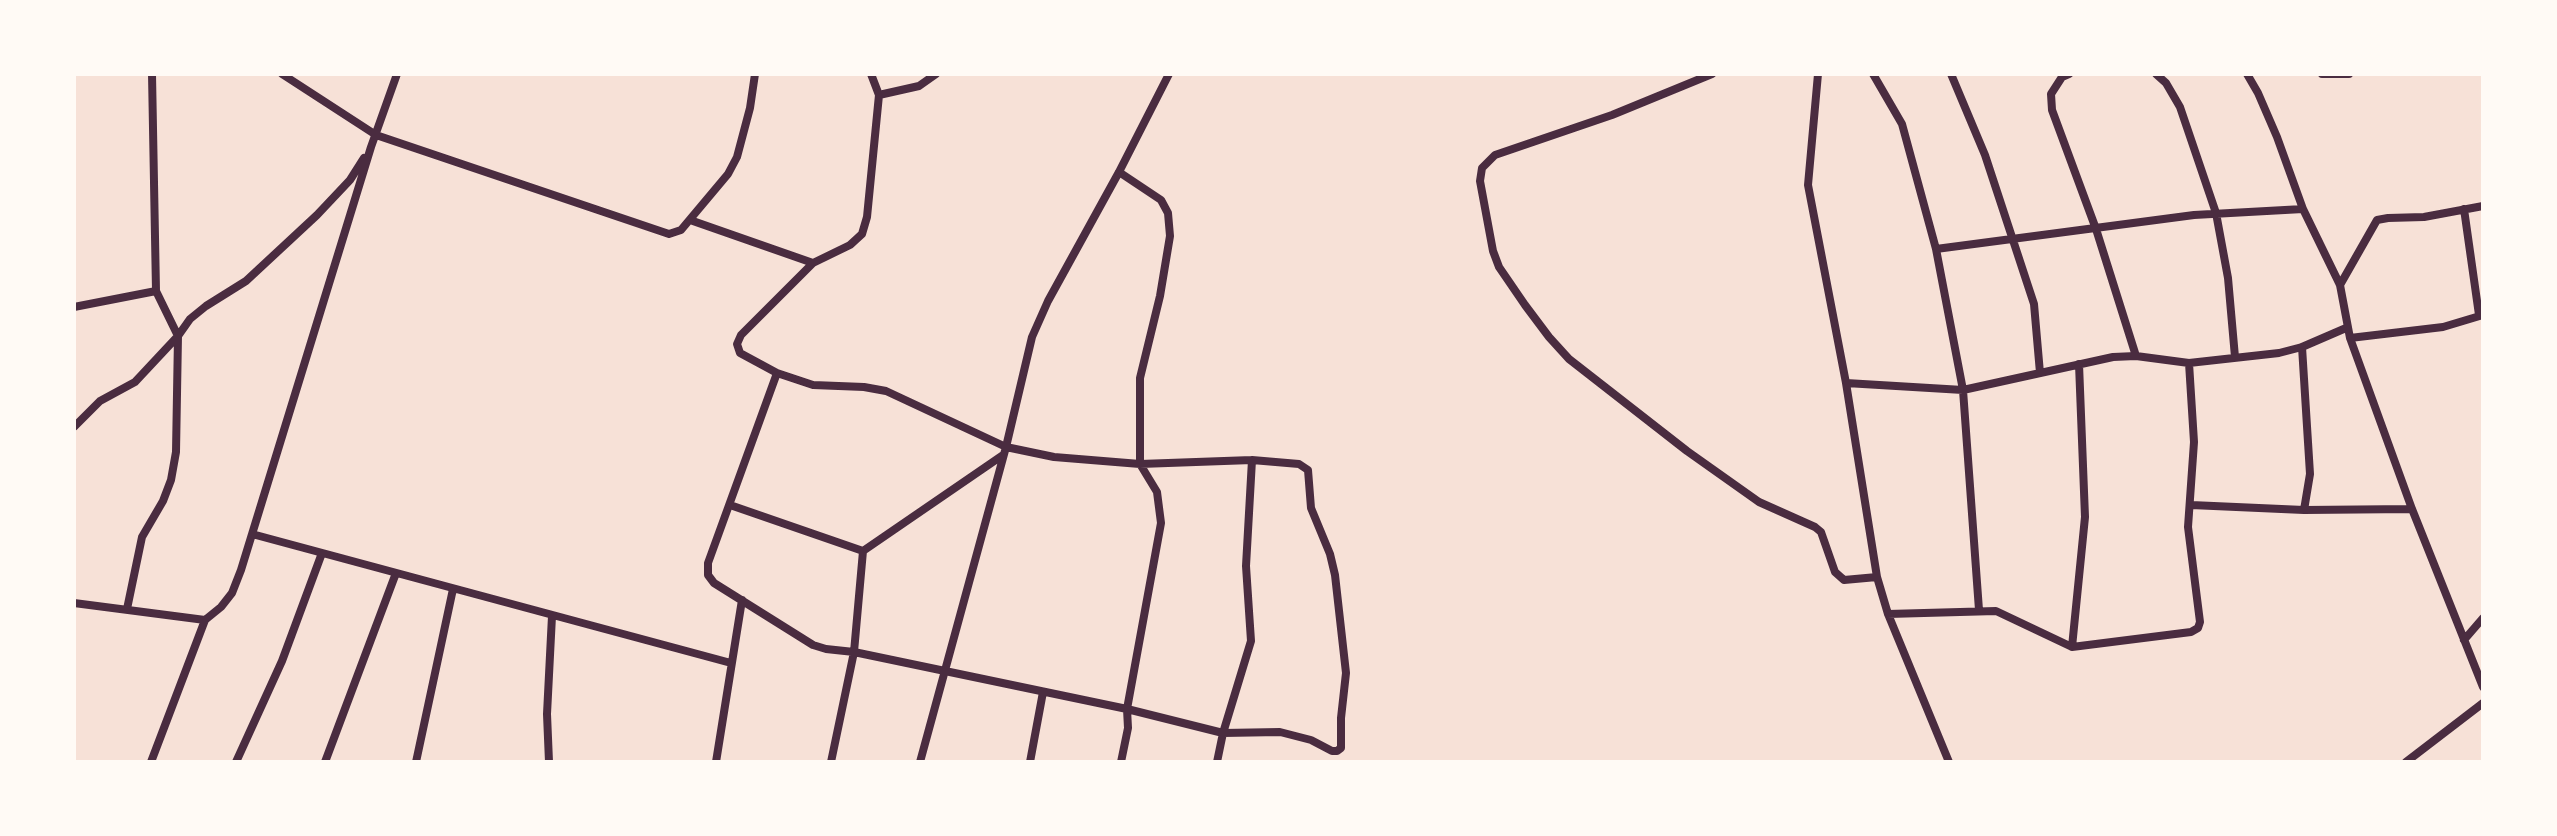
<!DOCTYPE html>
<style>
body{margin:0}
#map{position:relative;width:2557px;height:836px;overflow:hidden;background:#f7e1d7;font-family:Raleway,sans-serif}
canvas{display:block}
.frame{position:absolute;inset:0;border:76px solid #fffaf5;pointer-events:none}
</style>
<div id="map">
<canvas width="2557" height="836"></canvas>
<div class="frame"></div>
</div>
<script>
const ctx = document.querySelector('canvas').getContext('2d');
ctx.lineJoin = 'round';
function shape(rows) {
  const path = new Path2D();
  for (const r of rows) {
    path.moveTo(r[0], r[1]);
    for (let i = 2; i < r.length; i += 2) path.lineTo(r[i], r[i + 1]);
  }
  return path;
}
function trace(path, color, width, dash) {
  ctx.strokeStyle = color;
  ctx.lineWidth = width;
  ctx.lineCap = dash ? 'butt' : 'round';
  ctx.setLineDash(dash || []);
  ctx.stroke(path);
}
trace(shape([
 [282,74,376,135,669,234,681,230,728,174,737,157,750,108,755,74],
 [1712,74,1612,115,1495,155,1482,168,1480,181,1493,251,1499,267,1525,305,1549,337,1569,359,1687,451,1759,502,1815,527,1821,532,1835,572,1844,580,1877,577],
 [1818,74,1808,185,1846,383,1877,577,1888,614,1949,762],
 [1873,74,1902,124,1936,249,1963,390,1979,610],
 [1951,74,1985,155,2034,304,2040,373],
 [2069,74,2062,77,2051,94,2052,110,2096,229,2136,356],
 [2156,74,2166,83,2180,107,2216,213,2228,278,2235,357],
 [2247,74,2258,93,2277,137,2303,209,2340,285,2350,338,2412,509,2483,687],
 [2322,74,2349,74],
 [879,95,919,86,936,74],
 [1119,172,1161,200,1168,213,1170,236,1160,296,1140,378,1140,464,1157,492,1161,523,1127,709,1128,728,1121,762],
 [2464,209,2479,315],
 [690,220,813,263],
 [1936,249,2194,215,2303,209],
 [2340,285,2377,220,2388,218,2424,217,2483,206],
 [74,307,156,291],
 [2350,338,2443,327,2483,315],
 [2302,347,2310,474,2304,510],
 [777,373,708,563,708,575,714,583,813,645,826,649,854,652,1127,709,1223,733,1280,732,1311,740,1332,751,1337,751,1341,748,1341,718,1346,673,1335,575,1330,554,1311,508,1308,470,1299,464,1252,460,1140,464,1054,457,1006,447,886,391,864,387,813,385,777,373,740,353,737,344,741,335,813,263,850,245,862,234,867,217,879,95,871,74],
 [1846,383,1963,390,2113,357,2136,356,2189,363,2279,353,2302,347,2346,328],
 [74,427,100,401,135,382,178,336,190,319,206,306,246,281,317,215,350,180,364,158],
 [730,505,863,551],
 [2191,505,2304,510,2412,509],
 [252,534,731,663],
 [74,603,205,620],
 [127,609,142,537,163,501,171,480,176,452,178,336,156,291,152,74],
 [1888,614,1996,611,2072,647,2191,632,2198,628,2200,622,2188,527,2194,442,2189,363],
 [2464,640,2483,618],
 [2072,647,2085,517,2079,364],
 [151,762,205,620,221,607,232,593,241,570,371,147,397,74],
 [236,762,282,661,322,553],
 [325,762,396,573],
 [416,762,453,589],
 [549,762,547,714,552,616],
 [716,762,742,600],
 [831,762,854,652,863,551,1003,455],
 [920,762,1006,447,1032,337,1048,301,1119,172,1169,74],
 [1030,762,1043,692],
 [1217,762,1223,733,1251,641,1246,566,1252,460],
 [2406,762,2483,703]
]), '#4a2c40', 8);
</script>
